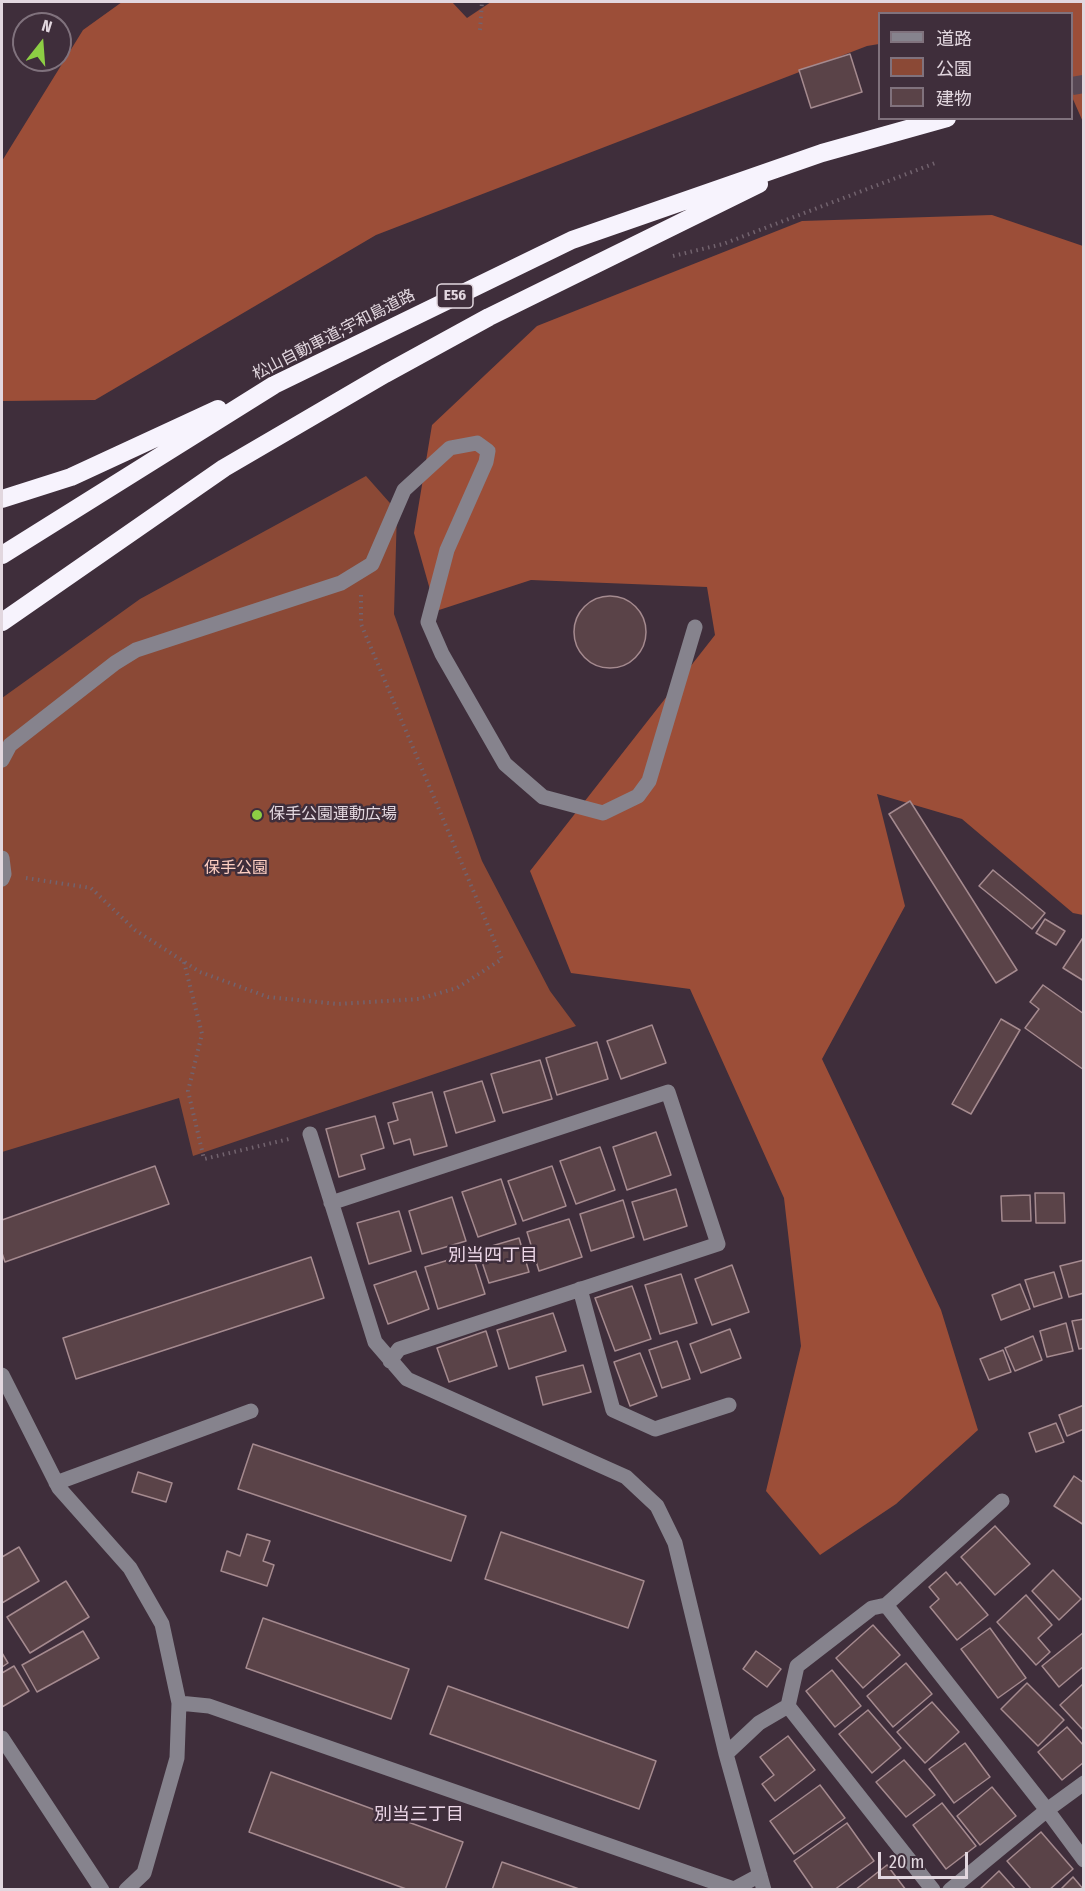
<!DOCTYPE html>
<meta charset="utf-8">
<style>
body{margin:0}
#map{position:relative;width:1085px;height:1891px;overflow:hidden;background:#3f2e3b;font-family:"Fira Sans Condensed","Noto Sans JP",sans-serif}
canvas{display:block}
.frame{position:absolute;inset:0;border:3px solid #e2d7df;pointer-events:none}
.legend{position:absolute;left:878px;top:12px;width:195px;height:108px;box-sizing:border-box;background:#3f2e3b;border:2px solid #80727d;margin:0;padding:8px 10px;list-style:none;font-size:18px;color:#e2d7df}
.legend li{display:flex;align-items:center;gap:12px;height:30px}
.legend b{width:30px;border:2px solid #80727d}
.north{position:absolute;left:12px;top:12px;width:60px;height:60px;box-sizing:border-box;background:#3f2e3b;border:2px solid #80727d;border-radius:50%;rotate:17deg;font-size:16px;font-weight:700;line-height:24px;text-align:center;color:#e2d7df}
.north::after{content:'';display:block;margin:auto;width:21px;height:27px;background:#8dce44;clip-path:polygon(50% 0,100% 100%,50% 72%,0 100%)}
.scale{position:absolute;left:878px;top:1852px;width:90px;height:27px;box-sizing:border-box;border:3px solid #e2d7df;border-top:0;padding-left:8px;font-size:18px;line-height:21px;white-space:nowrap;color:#e2d7df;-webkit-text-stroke:4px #3f2e3b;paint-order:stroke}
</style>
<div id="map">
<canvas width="1085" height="1891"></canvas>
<div class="frame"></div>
<ul class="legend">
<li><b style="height:8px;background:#86838d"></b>道路</li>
<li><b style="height:16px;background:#8b4936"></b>公園</li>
<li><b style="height:16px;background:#5a4348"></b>建物</li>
</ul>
<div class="north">N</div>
<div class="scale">20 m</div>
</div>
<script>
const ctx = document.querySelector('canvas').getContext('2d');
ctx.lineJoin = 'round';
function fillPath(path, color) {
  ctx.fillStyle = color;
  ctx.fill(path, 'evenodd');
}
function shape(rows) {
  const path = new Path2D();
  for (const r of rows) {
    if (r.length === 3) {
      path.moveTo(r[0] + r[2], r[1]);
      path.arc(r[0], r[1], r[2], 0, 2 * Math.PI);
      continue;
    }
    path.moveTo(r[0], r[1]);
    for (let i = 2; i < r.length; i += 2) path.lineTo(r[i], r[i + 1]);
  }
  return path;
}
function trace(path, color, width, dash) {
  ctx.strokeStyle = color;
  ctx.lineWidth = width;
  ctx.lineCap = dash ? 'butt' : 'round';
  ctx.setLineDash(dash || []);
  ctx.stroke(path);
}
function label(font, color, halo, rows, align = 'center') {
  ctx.font = font + ' "Fira Sans Condensed","Noto Sans JP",sans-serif';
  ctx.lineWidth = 5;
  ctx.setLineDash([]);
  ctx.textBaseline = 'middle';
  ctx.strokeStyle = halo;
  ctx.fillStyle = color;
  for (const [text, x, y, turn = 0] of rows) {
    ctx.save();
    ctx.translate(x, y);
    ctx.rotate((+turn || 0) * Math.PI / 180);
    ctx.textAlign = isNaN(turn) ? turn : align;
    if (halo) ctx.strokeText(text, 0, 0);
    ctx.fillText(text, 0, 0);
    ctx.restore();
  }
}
fillPath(shape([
 [366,476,397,511,394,614,482,861,550,991,576,1026,193,1156,179,1098,2,1152,2,698,140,599]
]), '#8b4936');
fillPath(shape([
 [122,2,452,2,467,18,491,2,1083,2,1083,122,1072,97,1072,14,880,14,879,44,867,46,376,235,95,400,2,401,2,161,83,30],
 [992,215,1083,246,1083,915,1073,913,962,819,877,794,905,906,822,1059,941,1310,978,1430,896,1504,820,1555,766,1491,801,1346,784,1198,690,989,571,973,530,871,715,635,707,587,531,580,436,611,414,533,432,425,537,326,802,221]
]), '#9c4e38');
const building = shape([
 [850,54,862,92,811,108,799,70,850,54],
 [610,632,36],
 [910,801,1017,970,996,983,889,814,910,801],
 [993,870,1045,913,1032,929,979,886,993,870],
 [1045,919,1065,931,1056,945,1036,933,1045,919],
 [1084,936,1084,981,1063,968,1084,936],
 [1043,985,1084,1014,1084,1070,1025,1028,1039,1009,1030,1002,1043,985],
 [1001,1019,1020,1030,971,1114,952,1104,1001,1019],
 [652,1025,666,1063,621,1079,607,1041,652,1025],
 [597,1042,608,1079,557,1095,546,1058,597,1042],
 [540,1060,552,1099,503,1113,491,1074,540,1060],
 [482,1081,495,1121,456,1133,444,1092,482,1081],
 [432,1092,447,1146,414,1155,410,1139,394,1144,388,1123,398,1120,393,1103,432,1092],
 [375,1116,384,1148,361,1155,365,1169,339,1177,326,1129,375,1116],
 [656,1132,671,1175,627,1190,613,1147,656,1132],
 [600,1147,615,1190,576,1204,560,1161,600,1147],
 [155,1166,169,1204,5,1262,2,1253,2,1220,155,1166],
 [552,1166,566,1206,523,1221,508,1181,552,1166],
 [501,1179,516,1224,478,1237,462,1192,501,1179],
 [676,1189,687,1226,644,1240,632,1202,676,1189],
 [1035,1193,1064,1193,1065,1223,1036,1223,1035,1193],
 [1030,1195,1031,1221,1002,1221,1001,1196,1030,1195],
 [452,1197,466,1241,422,1254,409,1211,452,1197],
 [623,1200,634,1237,591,1251,580,1214,623,1200],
 [399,1211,411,1251,369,1264,357,1223,399,1211],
 [569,1219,582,1257,539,1271,527,1232,569,1219],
 [519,1238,529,1272,489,1283,478,1250,519,1238],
 [472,1253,485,1294,438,1309,425,1267,472,1253],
 [311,1257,324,1298,76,1379,63,1338,311,1257],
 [1084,1260,1084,1293,1069,1297,1060,1266,1084,1260],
 [732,1265,749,1312,712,1325,695,1279,732,1265],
 [416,1271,429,1309,388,1324,374,1285,416,1271],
 [1054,1272,1062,1298,1034,1307,1025,1280,1054,1272],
 [681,1274,697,1323,660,1334,645,1285,681,1274],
 [1020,1284,1030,1309,1001,1320,992,1295,1020,1284],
 [632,1286,651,1339,615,1351,595,1298,632,1286],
 [553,1313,566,1351,509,1369,497,1330,553,1313],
 [1084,1319,1084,1348,1079,1349,1072,1321,1084,1319],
 [1066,1323,1073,1351,1047,1357,1040,1331,1066,1323],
 [730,1329,741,1358,701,1373,690,1344,730,1329],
 [486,1331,497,1366,449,1382,437,1348,486,1331],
 [1033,1336,1042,1360,1015,1371,1005,1348,1033,1336],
 [677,1341,690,1379,662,1388,649,1350,677,1341],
 [1003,1350,1011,1372,989,1380,980,1359,1003,1350],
 [640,1353,657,1396,630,1406,614,1362,640,1353],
 [583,1365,591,1392,543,1405,536,1377,583,1365],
 [1084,1405,1084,1429,1067,1436,1059,1415,1084,1405],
 [1056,1423,1064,1442,1036,1452,1029,1433,1056,1423],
 [253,1444,466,1516,451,1561,238,1489,253,1444],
 [138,1472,172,1483,166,1502,132,1492,138,1472],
 [1074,1476,1084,1483,1084,1525,1054,1506,1074,1476],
 [995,1526,1030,1564,995,1595,961,1557,995,1526],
 [501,1532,644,1581,628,1628,485,1579,501,1532],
 [247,1534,270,1541,263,1561,274,1565,267,1586,221,1571,227,1551,240,1556,247,1534],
 [19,1547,39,1581,2,1603,2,1557,19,1547],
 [1053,1570,1081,1599,1059,1620,1032,1591,1053,1570],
 [946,1572,957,1585,960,1582,988,1615,957,1640,930,1607,939,1599,929,1587,946,1572],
 [66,1581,89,1617,30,1653,7,1617,66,1581],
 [1026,1595,1052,1625,1038,1638,1050,1652,1036,1665,997,1622,1026,1595],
 [263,1618,409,1669,391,1719,246,1668,263,1618],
 [873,1625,900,1655,863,1688,836,1658,873,1625],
 [990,1628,1026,1678,998,1698,961,1649,990,1628],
 [83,1631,99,1658,37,1692,22,1665,83,1631],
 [1084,1632,1084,1666,1059,1687,1042,1666,1084,1632],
 [756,1651,781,1669,767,1687,743,1669,756,1651],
 [2,1653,8,1663,2,1667,2,1653],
 [906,1663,932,1694,893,1727,867,1696,906,1663],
 [14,1666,29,1691,2,1707,2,1673,14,1666],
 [832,1670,861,1706,835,1727,806,1691,832,1670],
 [1027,1683,1064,1720,1038,1746,1001,1709,1027,1683],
 [1084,1683,1084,1731,1060,1705,1084,1683],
 [448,1686,656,1761,639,1809,430,1734,448,1686],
 [932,1702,959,1732,925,1763,897,1732,932,1702],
 [868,1710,901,1748,872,1773,839,1734,868,1710],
 [1067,1727,1084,1746,1084,1762,1062,1780,1038,1752,1067,1727],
 [788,1736,815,1770,775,1801,762,1784,774,1775,760,1757,788,1736],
 [965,1743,990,1777,954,1803,929,1769,965,1743],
 [904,1760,935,1795,906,1817,876,1782,904,1760],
 [271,1772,463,1842,445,1890,409,1890,249,1832,271,1772],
 [820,1785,845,1818,794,1854,770,1821,820,1785],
 [992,1787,1016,1816,980,1845,957,1816,992,1787],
 [942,1803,976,1846,946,1869,913,1825,942,1803],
 [847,1823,874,1861,834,1890,814,1890,794,1861,847,1823],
 [1041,1832,1073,1869,1049,1890,1032,1890,1007,1861,1041,1832],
 [502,1862,582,1890,492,1890,502,1862],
 [887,1865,906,1890,855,1890,887,1865],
 [999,1871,1016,1890,979,1890,999,1871],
 [1073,1877,1084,1890,1060,1890,1073,1877]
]);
fillPath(building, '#5a4348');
trace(building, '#a58a8f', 1.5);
trace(shape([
 [1072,86,1084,84]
]), '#574754', 18, [18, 9]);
trace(shape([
 [480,30,482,2],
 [673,256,723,244,938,162],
 [26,878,91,888,135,930,200,972,268,997,338,1004,419,999,457,988,502,959,361,624,361,595],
 [184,962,202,1034,188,1091,204,1159,289,1139]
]), '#72636e', 4, [1.5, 4.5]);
trace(shape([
 [2,760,10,745,115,663,136,650,341,583,372,564,404,490,450,448,477,443,488,451,486,462,447,550,428,622,442,654,505,764,543,797,603,813,638,796,649,781,695,627],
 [2,858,4,874,2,879],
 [310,1134,375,1342,407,1379,626,1477,657,1506,675,1543,726,1754,764,1890],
 [331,1203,668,1092,718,1244,399,1349,390,1361],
 [580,1289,613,1410,655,1429,729,1405],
 [2,1375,59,1488,130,1568,162,1624,179,1703,177,1758,144,1873,126,1890],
 [56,1483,251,1411],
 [886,1605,1047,1810,1084,1783],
 [179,1703,209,1706,734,1889,760,1875],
 [788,1706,933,1890],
 [2,1738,102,1890],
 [726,1754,759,1723,788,1706,797,1666,872,1608,886,1605,1002,1501],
 [950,1890,1047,1810,1084,1860]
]), '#86838d', 15);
trace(shape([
 [2,499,71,477,218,409],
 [2,555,274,385,572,240,822,153,947,118],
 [2,622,224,468,385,374,489,317,759,184]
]), '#f7f3fd', 18);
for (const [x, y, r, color] of [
 [257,815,6,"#8dce44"]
]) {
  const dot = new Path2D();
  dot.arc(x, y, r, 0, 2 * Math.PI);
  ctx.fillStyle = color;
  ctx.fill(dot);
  trace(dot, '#3f2e3b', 2);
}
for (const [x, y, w] of [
 [455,296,36]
]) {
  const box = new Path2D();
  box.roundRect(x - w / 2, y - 12, w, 24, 4.5);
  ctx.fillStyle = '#3f2e3b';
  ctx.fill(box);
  trace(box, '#e2d7df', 1.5);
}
label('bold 15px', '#e2d7df', null, [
 ["E56",455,296]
]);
label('16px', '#e2d7df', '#3f2e3b', [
 ["松山自動車道;宇和島道路",334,335,-27]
]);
label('16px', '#e2d7df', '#3f2e3b', [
 ["保手公園運動広場",269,815]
], 'left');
label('16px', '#fecfc2', '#3f2e3b', [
 ["保手公園",236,869]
]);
label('18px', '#edd7e8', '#3f2e3b', [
 ["別当四丁目",493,1256],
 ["別当三丁目",419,1815]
]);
</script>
